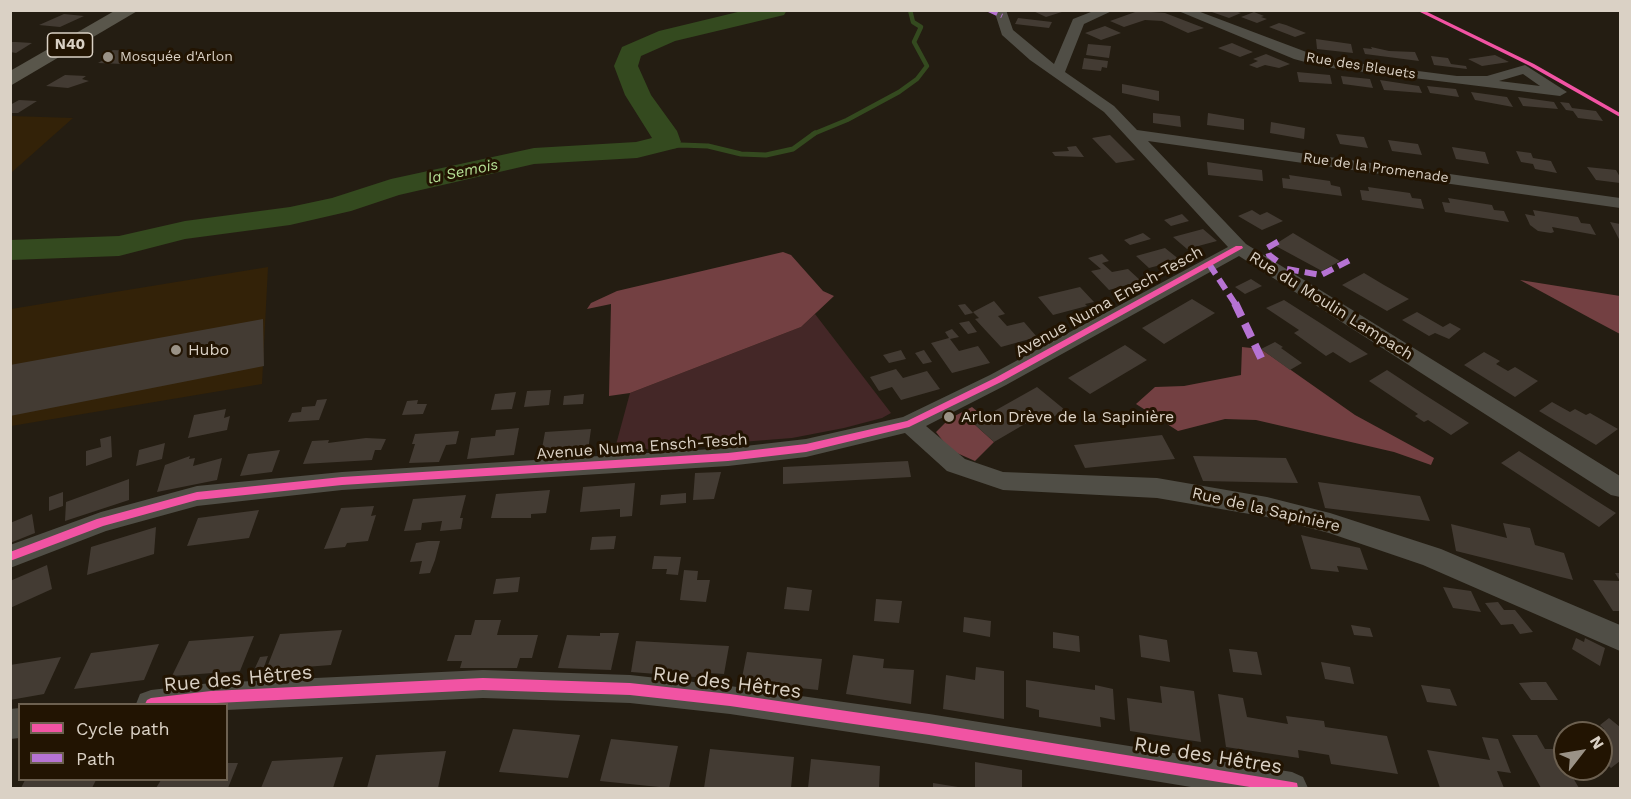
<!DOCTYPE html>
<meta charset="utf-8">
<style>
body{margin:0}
#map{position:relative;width:1631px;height:799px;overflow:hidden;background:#241d12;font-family:"Work Sans",sans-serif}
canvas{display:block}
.frame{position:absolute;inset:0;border:12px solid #dad1c5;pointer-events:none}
.legend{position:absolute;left:18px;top:703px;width:210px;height:78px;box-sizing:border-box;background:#221402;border:2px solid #6c6050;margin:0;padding:8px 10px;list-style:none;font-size:18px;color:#dad1c5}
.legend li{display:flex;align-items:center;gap:12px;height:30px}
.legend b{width:30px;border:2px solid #6c6050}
.north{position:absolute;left:1553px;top:721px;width:60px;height:60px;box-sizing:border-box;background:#221402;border:2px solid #6c6050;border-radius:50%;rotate:59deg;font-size:16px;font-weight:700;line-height:24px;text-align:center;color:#dad1c5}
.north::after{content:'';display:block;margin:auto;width:21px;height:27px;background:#9a9286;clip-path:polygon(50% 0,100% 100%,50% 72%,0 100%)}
</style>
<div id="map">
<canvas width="1631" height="799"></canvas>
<div class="frame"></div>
<ul class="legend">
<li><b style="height:8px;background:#f153a3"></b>Cycle path</li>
<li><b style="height:8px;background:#b673d3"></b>Path</li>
</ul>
<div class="north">N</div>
</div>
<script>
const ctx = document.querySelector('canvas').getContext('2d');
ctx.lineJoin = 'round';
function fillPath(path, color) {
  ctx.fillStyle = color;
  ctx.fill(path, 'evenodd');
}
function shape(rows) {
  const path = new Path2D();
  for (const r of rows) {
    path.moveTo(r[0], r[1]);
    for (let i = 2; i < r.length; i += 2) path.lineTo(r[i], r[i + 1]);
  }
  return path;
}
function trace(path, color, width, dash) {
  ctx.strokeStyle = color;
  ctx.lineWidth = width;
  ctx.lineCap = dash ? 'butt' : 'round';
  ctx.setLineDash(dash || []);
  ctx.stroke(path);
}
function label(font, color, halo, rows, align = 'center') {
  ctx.font = font + ' "Work Sans",sans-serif';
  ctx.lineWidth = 6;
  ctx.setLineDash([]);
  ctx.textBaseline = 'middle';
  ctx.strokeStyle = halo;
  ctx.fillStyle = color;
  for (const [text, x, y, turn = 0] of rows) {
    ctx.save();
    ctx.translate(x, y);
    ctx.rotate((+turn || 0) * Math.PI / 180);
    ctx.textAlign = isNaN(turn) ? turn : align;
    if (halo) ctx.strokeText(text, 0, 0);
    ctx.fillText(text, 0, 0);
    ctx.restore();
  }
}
fillPath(shape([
 [11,116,73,118,11,173],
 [268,267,262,384,11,426,11,309]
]), '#332208');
fillPath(shape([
 [815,314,891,413,882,418,844,428,792,438,614,452,630,393,801,327]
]), '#442727');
fillPath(shape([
 [783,252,791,255,823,291,834,296,801,327,630,393,609,396,611,304,587,309,591,303,617,291],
 [1520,280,1620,296,1620,334,1590,318],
 [1242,347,1261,349,1355,415,1434,458,1431,465,1394,452,1256,420,1225,419,1178,431,1136,404,1155,387,1184,386,1241,375],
 [972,407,984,417,973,423,994,442,975,461,950,450,936,432,949,419]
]), '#734042');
trace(shape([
 [813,134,847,120,899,92,917,79,927,66,914,42,921,27,913,22,910,10]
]), '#344a1f', 4.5);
trace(shape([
 [637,150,681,145,708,146,741,154,766,155,793,149,815,133]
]), '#344a1f', 5);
fillPath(shape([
 [746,10,787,10,784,15,675,41,641,56,638,66,651,95,677,131,681,142,677,148,637,158,534,164,399,195,351,211,290,225,185,239,119,256,10,260,10,240,119,236,185,221,290,207,332,198,391,179,534,148,636,142,652,138,625,95,614,66,622,47,659,31,746,10]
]), '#344a1f');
fillPath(shape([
 [1031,10,1065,10,1065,11,1046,17],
 [1231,10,1241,13,1229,18,1209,11],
 [1138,11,1165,13,1204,28,1188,33,1162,21,1145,20,1124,27,1110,21],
 [1254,12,1264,16,1261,17,1267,19,1257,23,1241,17],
 [64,14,84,16,60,27,39,25],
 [1018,18,1052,22,1049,28,1015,24],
 [1279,23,1286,25,1306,33,1295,37,1269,27],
 [1105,26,1121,33,1101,40,1085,33],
 [1316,39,1351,44,1353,53,1317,49],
 [10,42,16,42,32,43,16,53,10,52],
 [1232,43,1253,52,1240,57,1218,48],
 [1088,44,1111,46,1109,58,1086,55],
 [1371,47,1389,51,1415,52,1419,61,1365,54,1363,48,1372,49],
 [113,50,132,51,122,59,131,59,123,64,98,63,108,57,102,57],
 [1266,54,1290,64,1279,68,1265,65,1257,68,1249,65,1258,61,1253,59],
 [1495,55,1509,62,1482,66,1468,59],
 [1431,56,1448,58,1451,64,1466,66,1467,69,1434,65],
 [1084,58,1108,61,1107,68,1102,67,1101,71,1082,69],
 [1297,72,1330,75,1332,84,1299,82],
 [65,75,86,76,82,79,89,81,68,88,46,86],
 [1341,76,1370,79,1373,88,1343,84],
 [1380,80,1419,86,1422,93,1384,90],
 [1122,84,1159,91,1159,101,1122,93],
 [1427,86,1456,89,1459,97,1430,93],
 [1471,92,1507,97,1513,107,1475,100],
 [1518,97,1554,102,1558,109,1523,106],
 [19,100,37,101,18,113,10,113,10,105],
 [1560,102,1569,103,1572,108,1596,111,1603,121,1578,118,1573,111,1566,110],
 [1153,113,1180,116,1181,127,1153,123],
 [1208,113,1244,119,1244,130,1207,125],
 [1271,122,1305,128,1304,139,1270,133],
 [1336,134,1364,137,1368,148,1340,144],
 [1110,135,1135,160,1116,163,1092,138],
 [1388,140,1418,144,1422,155,1392,151],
 [1076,146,1084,157,1055,156,1052,152,1069,151,1067,147],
 [1452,147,1485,152,1489,164,1456,159],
 [1516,151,1531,153,1533,158,1551,161,1557,173,1535,169,1533,164,1521,162],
 [1207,162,1262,170,1263,181,1208,175],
 [1587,167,1616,170,1620,177,1620,183,1596,180],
 [1289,175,1330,181,1331,185,1340,187,1342,196,1283,188,1282,178,1290,179],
 [1368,187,1410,193,1412,198,1421,199,1424,209,1362,200,1360,190,1369,191],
 [1448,198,1492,205,1494,210,1504,211,1509,222,1445,212,1442,202,1450,203],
 [1252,210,1260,215,1267,212,1283,221,1262,230,1238,216],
 [1533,210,1578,217,1581,223,1590,224,1596,235,1552,227,1554,232,1551,233,1538,231,1530,225,1525,214,1535,216],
 [1182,214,1189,221,1171,226,1164,220],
 [1610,222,1620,224,1620,241],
 [1203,229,1217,241,1187,249,1173,237],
 [1143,233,1151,239,1130,245,1124,240],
 [1293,233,1318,248,1340,261,1322,271,1274,245],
 [1165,248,1180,260,1149,268,1136,256],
 [1102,254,1109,261,1102,263,1112,272,1128,269,1141,281,1109,290,1091,271,1101,269,1088,258],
 [1364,273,1384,285,1409,299,1387,311,1342,285],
 [1251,279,1262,286,1245,294,1235,287],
 [1080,287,1094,302,1085,304,1087,306,1053,315,1038,297],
 [1192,299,1215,313,1164,344,1142,328],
 [1284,300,1317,321,1368,354,1350,363,1333,352,1326,356,1294,333,1299,330,1266,308],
 [994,301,1005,314,998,316,1007,326,1024,322,1037,337,1001,347,975,319,979,318,973,312],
 [965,304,973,313,965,315,958,305],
 [1417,312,1443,327,1450,323,1461,329,1449,339,1435,333,1429,336,1402,320],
 [263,319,264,366,10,416,10,365],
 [969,321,977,332,968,334,959,323],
 [952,329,959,337,950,339,959,351,978,346,990,363,952,373,931,343,949,338,945,332],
 [1275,342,1283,347,1281,348,1302,363,1290,370,1261,349],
 [1125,345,1147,360,1090,394,1068,378],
 [901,350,906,359,889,363,883,355],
 [924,350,932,362,923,364,915,353],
 [1484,352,1500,361,1496,364,1508,371,1515,367,1538,381,1515,397,1464,365],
 [896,369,903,378,927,371,940,389,901,400,892,387,879,391,870,377],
 [1387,370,1425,395,1469,423,1451,435,1428,420,1424,422,1415,416,1418,414,1369,381],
 [1037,387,1065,410,1048,420,1042,414,994,442,973,423],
 [551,390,549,405,524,407,527,391],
 [516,392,512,409,491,410,495,394],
 [584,394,583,404,563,405,564,396],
 [327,399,319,420,288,422,292,413,301,412,302,407,315,406,317,400],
 [418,400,417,404,427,404,423,414,402,415,407,401],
 [1552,402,1570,412,1575,409,1586,415,1590,413,1618,429,1596,445,1539,411],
 [226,409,224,418,230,416,227,430,188,438,194,415],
 [519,428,514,455,467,459,471,438,495,436,496,430],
 [591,429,588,451,541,454,545,432],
 [459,431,456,444,446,445,439,462,409,463,415,444,412,444,415,434],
 [1162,435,1175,459,1085,468,1074,445],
 [111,436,112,457,86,466,86,451,101,447,100,439],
 [366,438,386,439,381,450,375,450,372,460,303,464,312,441,329,440,328,443],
 [165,443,162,459,136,466,139,450],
 [280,450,272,472,240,476,248,454],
 [1519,451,1589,496,1616,513,1599,527,1501,463],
 [190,456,189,459,195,458,193,466,222,458,217,480,157,492,165,465],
 [1193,456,1286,458,1298,483,1203,481],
 [908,461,911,477,783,484,783,467],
 [721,472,714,499,693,500,695,473],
 [129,479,129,500,65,521,66,502],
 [1318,482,1420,496,1430,521,1325,508],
 [635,483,632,516,620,517,620,509,580,512,583,487],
 [550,490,546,513,531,514,531,518,491,518,496,494],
 [63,492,63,506,49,511,49,497],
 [686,493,686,503,660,505,661,495],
 [466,495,460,518,463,518,461,529,440,531,442,521,422,523,421,530,404,531,413,499],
 [374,506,371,516,376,515,368,541,347,543,345,547,324,549,341,508],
 [259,510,249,538,187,546,198,518],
 [32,514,35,533,10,543,10,523],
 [1503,523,1530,528,1535,545,1564,553,1573,580,1456,551,1451,524,1507,538],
 [156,527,154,554,87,575,91,547],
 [1301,535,1360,548,1368,570,1337,566,1339,572,1311,569],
 [616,536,614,549,590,550,592,537],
 [428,541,440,541,435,560,430,573,419,574,422,561,410,562,416,543],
 [654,556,681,557,678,575,666,574,667,569,652,569],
 [47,565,52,589,10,608,10,581],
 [684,570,698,571,697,580,710,580,706,602,680,600],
 [1615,573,1620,573,1620,611,1613,611,1593,580,1620,581],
 [520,577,518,592,493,594,496,579],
 [787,587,812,590,809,611,784,609],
 [1443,587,1471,591,1481,612,1453,608],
 [876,599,902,601,899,623,874,621],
 [1498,602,1504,610,1515,610,1533,632,1520,634,1513,624,1501,625,1485,603],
 [964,617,991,621,990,637,963,632],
 [475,620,501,620,497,635,538,635,532,658,520,658,517,668,460,668,462,661,447,661,455,635,471,635],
 [1351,625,1370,628,1373,637,1354,635],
 [342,630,331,665,266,670,280,634],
 [1053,632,1079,636,1080,652,1053,648],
 [600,633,619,633,611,670,558,668,567,635,600,636],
 [1139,635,1167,640,1170,662,1141,657],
 [254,636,240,671,172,676,189,641],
 [1576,638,1584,642,1585,638,1605,648,1600,666,1572,649],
 [636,641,729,646,724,674,710,673,708,678,631,672],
 [159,644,144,680,74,689,91,653],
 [1229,649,1257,652,1262,675,1233,672],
 [747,652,822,659,818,690,754,683,754,679,742,678],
 [853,655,884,659,883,668,914,670,911,704,846,694],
 [268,656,264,667,255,668,260,657],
 [61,657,44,694,10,700,10,665],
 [1321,662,1350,667,1354,684,1325,679],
 [976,667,1004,671,1004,719,943,709,946,675,975,680],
 [1026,680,1095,690,1095,685,1113,689,1115,720,1100,717,1101,727,1039,717,1039,710,1026,707],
 [1533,682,1546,682,1558,700,1531,700,1519,683],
 [1421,685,1450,689,1457,706,1427,702],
 [1160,686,1194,691,1201,742,1130,731,1127,698,1162,703],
 [1218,694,1243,698,1247,717,1288,724,1286,716,1324,721,1325,727,1387,736,1398,774,1331,764,1329,755,1298,750,1299,758,1226,747],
 [1609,718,1620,727,1620,761,1611,768,1601,759,1601,733,1599,733,1604,729,1600,725],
 [513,729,580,735,568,778,499,772],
 [1512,735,1537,735,1545,749,1556,749,1579,788,1541,788],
 [1482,737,1498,739,1511,773,1497,771,1504,788,1440,788,1427,750,1490,760],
 [611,739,678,746,669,788,600,781],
 [710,749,794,757,791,788,704,788],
 [446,751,438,788,367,788,376,755],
 [343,757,333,788,261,788,272,761],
 [811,759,880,766,879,788,808,788],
 [975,762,1022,770,1022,788,975,788],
 [226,763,238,763,228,788,156,788,161,780,226,780],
 [25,780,96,780,92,788,21,788],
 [933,783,958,787,958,788,933,788]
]), '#433b33');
fillPath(shape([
 [994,10,1006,10,1013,30,1054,64,1073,19,1096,10,1114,10,1084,24,1065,72,1114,106,1137,130,1620,198,1620,208,1148,141,1246,244,1620,476,1620,497,1611,495,1239,256,1006,385,926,426,965,459,1003,472,1157,478,1267,497,1330,513,1441,549,1620,625,1620,651,1423,565,1329,533,1267,517,1157,498,1003,490,947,471,905,433,806,457,728,466,342,490,197,506,106,531,10,568,10,545,101,512,197,486,342,472,728,448,806,439,903,417,990,375,1228,247,1104,112,1030,60,1002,35,994,10],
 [1176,10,1195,10,1325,59,1457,76,1487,76,1525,65,1567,92,1560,96,1324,67,1294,59,1176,10],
 [1523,74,1540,86,1499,81,1523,74],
 [483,670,630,675,730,686,929,714,1292,772,1303,777,1308,788,1197,788,929,744,730,714,630,703,483,698,226,710,226,704,136,704,140,694,151,690,211,683,483,670],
 [20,708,20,738,10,739,10,709,20,708]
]), '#504e46');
fillPath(shape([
 [116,10,139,10,10,86,10,71,116,10]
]), '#59564b');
trace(shape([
 [989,10,1002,16]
]), '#b673d3', 4.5, [9, 4.5]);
trace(shape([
 [1277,261,1269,255,1267,248,1281,240],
 [1209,264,1236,305],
 [1287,269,1321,275,1354,258]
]), '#b673d3', 6, [12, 6]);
trace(shape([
 [1235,303,1263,362]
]), '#b673d3', 8, [15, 8]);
fillPath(shape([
 [1416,10,1423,10,1534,64,1620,113,1620,117,1530,66,1416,10],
 [1236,246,1242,246,1243,248,1001,382,909,427,806,452,728,461,342,485,197,500,103,526,10,561,10,552,97,519,197,492,342,477,728,453,806,444,907,421,995,378,1236,246],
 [483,678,630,683,730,694,929,723,1292,782,1297,783,1298,788,1256,788,929,735,730,706,630,695,483,690,196,704,145,704,147,700,151,698,211,691,483,678]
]), '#f153a3');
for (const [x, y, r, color] of [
 [108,57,6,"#9a9286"],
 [176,350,6,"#9a9286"],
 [949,417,6,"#9a9286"]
]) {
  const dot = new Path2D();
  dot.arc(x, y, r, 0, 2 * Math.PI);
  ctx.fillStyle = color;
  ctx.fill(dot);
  trace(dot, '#221402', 2);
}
label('14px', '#dad1c5', '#221402', [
 ["Mosquée d'Arlon",120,57]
], 'left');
label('14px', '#dad1c5', '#221402', [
 ["Rue des Bleuets",1361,66,9],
 ["Rue de la Promenade",1376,168,8]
]);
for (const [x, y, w] of [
 [70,45,45]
]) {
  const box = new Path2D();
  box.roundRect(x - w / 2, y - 12, w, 24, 4.5);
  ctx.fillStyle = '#221402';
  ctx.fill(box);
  trace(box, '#dad1c5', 1.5);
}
label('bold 15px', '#dad1c5', null, [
 ["N40",70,45]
]);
label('italic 15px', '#b6e196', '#221402', [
 ["la Semois",463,172,-12]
]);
label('16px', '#dad1c5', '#221402', [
 ["Avenue Numa Ensch-Tesch",1109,302,-29],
 ["Rue du Moulin Lampach",1331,306,32],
 ["Avenue Numa Ensch-Tesch",642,447,-4],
 ["Rue de la Sapinière",1266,510,13]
]);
label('16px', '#dad1c5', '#221402', [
 ["Hubo",188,350],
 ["Arlon Drève de la Sapinière",961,417]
], 'left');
label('20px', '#dad1c5', '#221402', [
 ["Rue des Hêtres",238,679,-5],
 ["Rue des Hêtres",727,683,7],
 ["Rue des Hêtres",1208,756,9]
]);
</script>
